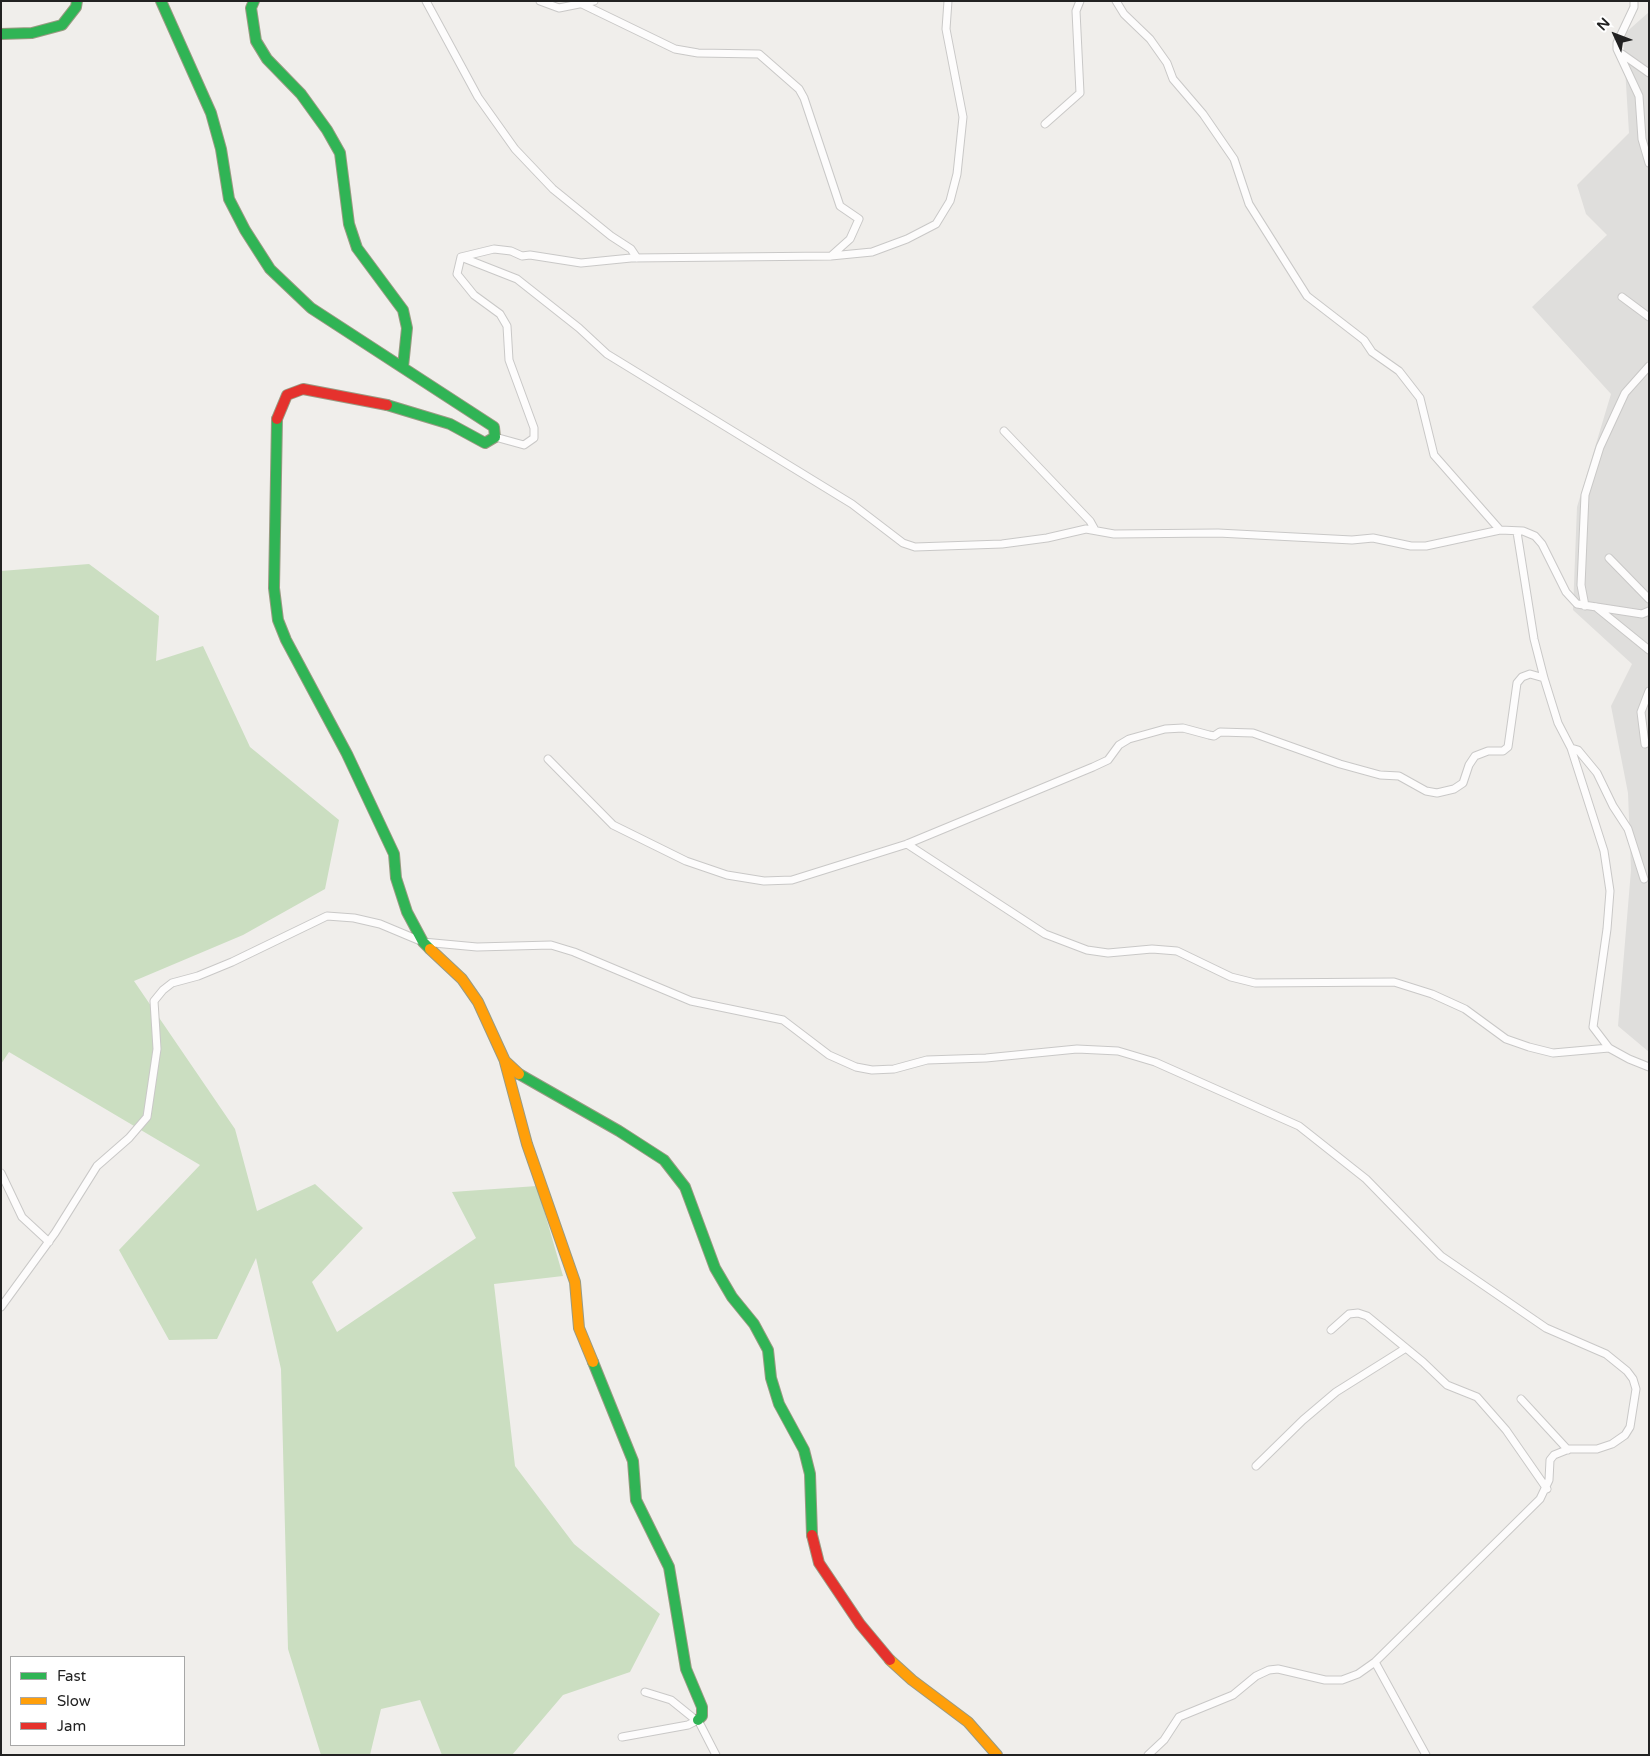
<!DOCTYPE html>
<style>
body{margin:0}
#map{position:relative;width:1650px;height:1756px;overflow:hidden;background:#f0eeeb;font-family:"Varela Round",sans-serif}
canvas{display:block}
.frame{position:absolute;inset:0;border:2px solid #222;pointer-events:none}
.legend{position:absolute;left:10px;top:1656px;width:175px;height:90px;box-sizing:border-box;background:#fff;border:1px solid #a7a7a7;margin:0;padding:6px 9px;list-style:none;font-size:15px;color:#222}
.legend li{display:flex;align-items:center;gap:10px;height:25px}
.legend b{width:25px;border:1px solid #a7a7a7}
.north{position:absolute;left:1590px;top:10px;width:50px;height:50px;-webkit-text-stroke:4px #fff;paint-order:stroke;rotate:313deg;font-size:14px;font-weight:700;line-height:20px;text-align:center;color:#222}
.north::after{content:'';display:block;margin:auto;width:18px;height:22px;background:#222;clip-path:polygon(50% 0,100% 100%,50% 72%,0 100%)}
</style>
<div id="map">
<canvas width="1650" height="1756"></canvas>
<div class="frame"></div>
<ul class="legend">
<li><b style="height:6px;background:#30b455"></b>Fast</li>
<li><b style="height:6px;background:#ff9f0a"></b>Slow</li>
<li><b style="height:6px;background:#e5322d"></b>Jam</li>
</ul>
<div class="north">N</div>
</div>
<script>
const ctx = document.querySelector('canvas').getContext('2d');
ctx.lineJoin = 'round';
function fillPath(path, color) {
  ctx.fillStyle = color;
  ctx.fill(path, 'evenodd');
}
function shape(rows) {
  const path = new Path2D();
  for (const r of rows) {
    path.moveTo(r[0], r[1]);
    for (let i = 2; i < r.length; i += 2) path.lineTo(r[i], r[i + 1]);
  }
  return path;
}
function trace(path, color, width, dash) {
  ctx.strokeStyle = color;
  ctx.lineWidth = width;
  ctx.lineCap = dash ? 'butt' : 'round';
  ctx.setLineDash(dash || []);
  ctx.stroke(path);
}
fillPath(shape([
 [1649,12,1649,1052,1618,1026,1631,870,1628,793,1611,706,1632,664,1573,610,1577,507,1611,394,1532,307,1607,235,1586,214,1577,185,1629,133,1623,35]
]), '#dfdedc');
fillPath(shape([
 [89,564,159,616,156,661,203,646,250,747,339,820,325,889,243,935,134,981,235,1129,257,1211,315,1184,363,1228,312,1282,337,1332,476,1238,452,1192,537,1186,563,1276,494,1284,515,1466,574,1544,660,1614,630,1672,563,1695,512,1755,442,1755,420,1700,381,1709,370,1755,321,1755,288,1649,281,1369,256,1258,217,1339,169,1340,119,1250,200,1165,9,1052,1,1064,1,571]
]), '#cbdec1');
const street = shape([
 [426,1,478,97,515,149,553,189,611,236,631,249,637,258],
 [540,1,559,8,594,1],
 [1116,1,1124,14,1150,39,1167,63,1173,79,1203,114,1234,159,1249,204,1307,296,1364,340,1372,352,1399,371,1420,398,1434,455,1500,530],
 [1634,1,1634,7,1617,43,1617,49,1639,96,1642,139,1649,163],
 [582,4,675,49,698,53,759,54,799,89,804,98,840,206,859,219,850,239,831,256],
 [1622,54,1649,73],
 [1045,124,1080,93,1076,11,1080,1],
 [461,257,494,249,511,251,522,256,530,255,581,263,631,258,831,256,872,252,907,239,936,224,950,201,957,174,963,117,946,29,948,1],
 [1622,297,1649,317],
 [1004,431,1090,521,1095,530],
 [495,437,524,445,534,438,534,428,509,360,507,326,500,314,474,295,457,274,461,257,517,279,579,328,607,354,852,504,903,543,915,547,1002,544,1047,538,1086,529,1114,534,1218,533,1352,540,1373,538,1411,546,1426,546,1500,530,1523,531,1535,536,1542,544,1566,592,1577,604,1642,614,1649,611],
 [1517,532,1534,639,1544,678,1558,723,1571,748,1604,851,1610,891,1607,929,1593,1027,1609,1048,1629,1059,1649,1067],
 [1609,558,1649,599],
 [1585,606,1581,585,1585,495,1600,447,1625,393,1649,366],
 [1596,607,1649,650],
 [1645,744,1641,712,1649,691],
 [1571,748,1578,750,1597,773,1613,806,1628,829,1644,879],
 [548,759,613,825,686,861,727,875,764,881,792,880,907,844,1093,767,1108,760,1119,745,1129,739,1165,729,1183,728,1209,735,1214,736,1220,732,1253,733,1340,764,1380,775,1399,776,1426,791,1437,793,1454,789,1463,783,1469,765,1475,756,1488,751,1503,751,1508,747,1517,683,1522,677,1530,674,1544,678],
 [907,844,1045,934,1087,950,1108,953,1152,949,1177,951,1231,977,1255,983,1394,982,1432,994,1465,1009,1506,1039,1529,1047,1553,1053,1609,1048],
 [1,1173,22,1217,49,1242],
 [1,1307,55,1233,97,1166,129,1138,147,1117,157,1049,154,1001,163,990,172,983,198,976,232,962,327,916,354,918,380,924,423,942,477,947,551,945,574,952,691,1001,783,1020,829,1055,856,1067,872,1070,894,1069,927,1060,986,1058,1077,1049,1118,1051,1155,1062,1299,1126,1366,1179,1441,1256,1546,1328,1606,1354,1627,1371,1633,1379,1636,1389,1630,1427,1625,1435,1612,1444,1597,1449,1569,1449,1554,1455,1550,1460,1549,1480,1540,1499,1375,1662,1358,1674,1342,1680,1325,1680,1278,1669,1269,1670,1256,1676,1233,1695,1179,1717,1164,1740,1148,1755],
 [1331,1330,1349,1314,1358,1313,1367,1316,1423,1362,1447,1385,1477,1397,1506,1430,1547,1489],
 [1521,1399,1568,1450],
 [1256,1466,1303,1420,1336,1392,1406,1348],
 [1375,1662,1426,1755],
 [645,1692,671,1700,697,1721],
 [622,1737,688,1725,698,1720,716,1755]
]);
const fast = shape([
 [161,1,211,113,221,149,229,199,245,230,270,269,311,308,494,427,495,437,485,443,450,424,387,405],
 [254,1,251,8,256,41,267,59,301,94,327,130,340,153,349,224,357,248,403,310,407,328,403,367],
 [1,34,32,33,62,25,76,7,77,1],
 [277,419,274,588,278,620,286,640,347,754,394,854,396,878,407,912,423,942,430,949],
 [519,1074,619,1131,664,1160,685,1187,715,1268,732,1297,754,1324,768,1350,771,1378,779,1404,804,1450,810,1474,812,1535],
 [593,1362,633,1461,636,1500,669,1567,686,1669,702,1707,702,1716,698,1720]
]);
const slow = shape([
 [430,949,462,979,478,1002,505,1061,519,1074],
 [505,1062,527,1144,575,1282,579,1328,593,1362],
 [890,1660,912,1680,968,1722,997,1755]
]);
const jam = shape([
 [277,419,287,395,303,389,387,405],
 [812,1535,819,1563,860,1624,890,1660]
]);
trace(street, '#c9c8c7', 9);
trace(fast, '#999a82', 12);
trace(slow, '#999a82', 12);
trace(jam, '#999a82', 12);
trace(street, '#fdfcfc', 7);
trace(fast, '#30b455', 10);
trace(slow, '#ff9f0a', 10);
trace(jam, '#e5322d', 10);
</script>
